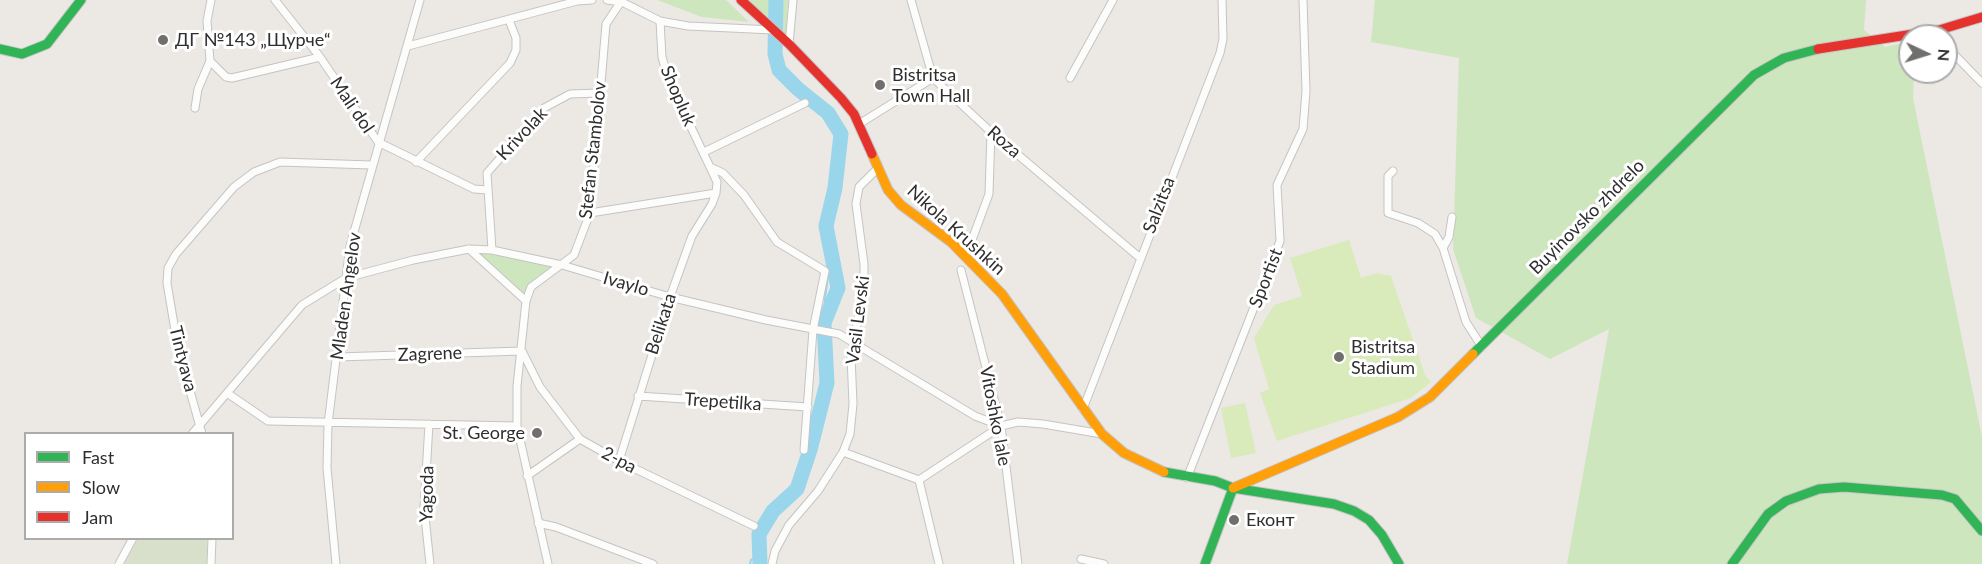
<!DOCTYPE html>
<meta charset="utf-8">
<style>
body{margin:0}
#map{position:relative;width:1982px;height:564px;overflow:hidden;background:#ece8e4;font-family:Lato,sans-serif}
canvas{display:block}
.legend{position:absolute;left:24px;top:432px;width:210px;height:108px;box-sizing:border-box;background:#fff;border:2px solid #ababab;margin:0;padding:8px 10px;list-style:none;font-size:18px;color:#2e2e2e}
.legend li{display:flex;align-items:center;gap:12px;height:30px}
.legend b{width:30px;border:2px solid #ababab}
.north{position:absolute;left:1898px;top:24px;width:60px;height:60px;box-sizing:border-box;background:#fff;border:2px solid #ababab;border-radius:50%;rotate:94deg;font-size:16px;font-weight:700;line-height:24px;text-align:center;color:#2e2e2e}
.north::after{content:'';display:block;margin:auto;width:21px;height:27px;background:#706f6e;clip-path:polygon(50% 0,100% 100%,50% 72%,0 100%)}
</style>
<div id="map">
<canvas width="1982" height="564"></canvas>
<ul class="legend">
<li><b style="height:8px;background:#30b455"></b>Fast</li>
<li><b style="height:8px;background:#ff9f0a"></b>Slow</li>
<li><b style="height:8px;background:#e5322d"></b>Jam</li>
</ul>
<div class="north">N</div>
</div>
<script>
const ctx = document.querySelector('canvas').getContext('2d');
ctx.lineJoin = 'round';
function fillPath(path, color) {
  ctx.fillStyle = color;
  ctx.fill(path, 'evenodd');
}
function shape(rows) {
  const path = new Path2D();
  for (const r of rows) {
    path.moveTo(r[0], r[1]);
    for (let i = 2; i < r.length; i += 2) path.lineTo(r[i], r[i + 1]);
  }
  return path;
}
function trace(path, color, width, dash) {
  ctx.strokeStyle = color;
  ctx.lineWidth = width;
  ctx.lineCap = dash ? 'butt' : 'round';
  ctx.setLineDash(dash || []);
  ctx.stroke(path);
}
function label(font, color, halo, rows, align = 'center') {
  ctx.font = font + ' Lato,sans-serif';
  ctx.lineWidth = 6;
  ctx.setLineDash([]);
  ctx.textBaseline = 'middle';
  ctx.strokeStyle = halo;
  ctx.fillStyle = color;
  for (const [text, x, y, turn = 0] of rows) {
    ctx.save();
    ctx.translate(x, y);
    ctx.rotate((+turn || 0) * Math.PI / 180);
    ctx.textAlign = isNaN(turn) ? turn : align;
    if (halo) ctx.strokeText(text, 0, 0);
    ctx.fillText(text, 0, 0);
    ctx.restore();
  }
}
fillPath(shape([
 [657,0,726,0,749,22,702,17],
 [748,0,788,0,786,36],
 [1375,0,1866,0,1864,30,1885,47,1903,43,1910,46,1910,72,1914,72,1913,98,1982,437,1982,564,1567,564,1609,329,1550,359,1476,318,1453,249,1459,58,1371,42],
 [469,249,562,265,531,287,526,301]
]), '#cee6be');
fillPath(shape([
 [138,539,207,539,207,564,124,564]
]), '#d8e0cc');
fillPath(shape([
 [1349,240,1361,278,1378,273,1391,276,1425,375,1431,382,1411,398,1277,441,1260,393,1269,389,1254,338,1274,305,1302,296,1290,258],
 [1245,403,1256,453,1231,458,1221,408]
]), '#d9eabb');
trace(shape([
 [824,323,825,298,831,255],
 [750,564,751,560,761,555]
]), '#99d6ec', 2);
trace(shape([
 [760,564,759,534,773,511,797,489,810,450,827,383,824,323,838,288,826,226,835,188,841,134,828,113,798,89,779,70,775,54,776,0]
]), '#99d6ec', 15);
const street = shape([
 [275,0,320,57,378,142,474,189,488,190],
 [607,0,622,2,660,21,688,26,773,30],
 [911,0,933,78,991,132,1139,257],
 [660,21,662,57,669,81,710,167,723,173,744,195,777,242,825,271,813,330,804,450],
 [789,44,793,0],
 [408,46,577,1,592,0],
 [1946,46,1982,83],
 [210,61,226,77,232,78,320,57],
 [1070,78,1113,0],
 [195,108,198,89,210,61,207,21,211,0],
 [859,124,933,78],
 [704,152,805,103],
 [416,162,510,63,516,50,516,38,509,20],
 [1393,171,1388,176,1388,213,1418,223,1435,234,1443,248,1466,322,1482,347],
 [590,213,716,193],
 [1443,248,1449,237,1452,217],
 [469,249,526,301],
 [492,250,487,173,544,108,570,94,599,93],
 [966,256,989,194,991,132],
 [961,270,1001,426,1018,564],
 [338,357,522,351,540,387,580,439,619,461,754,526],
 [227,393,268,421,517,426],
 [638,396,808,407],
 [1083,409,1220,53,1223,39,1222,0],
 [429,424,424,508,430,564],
 [192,434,302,305,346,278,413,260,469,249,492,250,562,265,670,297,766,320,839,334,975,416,1001,426,1018,422,1043,424,1102,434],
 [202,434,178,348,167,283,168,268,176,254,234,187,254,172,280,162,371,165],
 [843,452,919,480],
 [619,461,670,297,692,236,712,204,716,193,717,182,710,167],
 [527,476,580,439],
 [1187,478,1280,241,1277,185,1303,129,1306,91,1303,0],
 [919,480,1001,426],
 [919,480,939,564],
 [538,523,556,527,653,564],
 [1081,559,1104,564],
 [119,564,133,538],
 [211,564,212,538],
 [336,564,327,468,328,424,350,246,420,0],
 [548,564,517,426,517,386,526,301,531,287,574,255,590,213,606,24,622,0],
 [772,564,775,551,789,525,818,491,843,452,850,434,853,404,851,356,864,289,864,264,856,204,859,187,877,169]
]);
const fast = shape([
 [0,49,22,54,47,44,81,0],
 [1473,354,1754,75,1784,58,1818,49],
 [1164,472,1215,481,1233,488,1334,504,1354,511,1369,520,1382,535,1399,564],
 [1205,564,1233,488],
 [1732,564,1768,514,1786,501,1819,489,1844,487,1942,495,1955,499,1982,531]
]);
const slow = shape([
 [872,154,888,190,901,205,951,242,1002,294,1102,434,1124,453,1164,472],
 [1233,488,1398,417,1430,397,1473,354]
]);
const jam = shape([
 [741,0,789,44,841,98,854,114,872,154],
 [1818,49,1939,30,1982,17]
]);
trace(street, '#c5c4c5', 9);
trace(fast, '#c5c4c5', 11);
trace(slow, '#c5c4c5', 11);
trace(jam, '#c5c4c5', 11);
trace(street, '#fcfcfb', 7);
trace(fast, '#30b455', 9);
trace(slow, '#ff9f0a', 9);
trace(jam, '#e5322d', 9);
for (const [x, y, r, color] of [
 [163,40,6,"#706f6e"],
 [880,85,6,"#706f6e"],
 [1339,357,6,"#706f6e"],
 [537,433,6,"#706f6e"],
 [1234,520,6,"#706f6e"]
]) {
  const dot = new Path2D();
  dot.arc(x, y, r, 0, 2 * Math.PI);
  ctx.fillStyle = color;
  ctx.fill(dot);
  trace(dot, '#fff', 2);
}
label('18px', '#2e2e2e', '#fff', [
 ["ДГ №143 „Щурче“",175,40],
 ["Bistritsa",892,75],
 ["Town Hall",892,96],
 ["Bistritsa",1351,347],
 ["Stadium",1351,368],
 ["St. George",525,433,"right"],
 ["Еконт",1246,520]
], 'left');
label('18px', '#2e2e2e', '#fff', [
 ["Shopluk",678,96,67],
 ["Mali dol",352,105,56],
 ["Krivolak",522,134,-47],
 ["Roza",1004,142,41],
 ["Stefan Stambolov",593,150,-84],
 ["Salzitsa",1159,205,-69],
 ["Buyinovsko zhdrelo",1587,217,-45],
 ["Nikola Krushkin",956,230,42],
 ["Sportist",1266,278,-69],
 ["Ivaylo",626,284,16],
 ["Mladen Angelov",346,296,-82],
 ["Vasil Levski",858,320,-83],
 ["Belikata",661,324,-72],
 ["Zagrene",430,354,-2],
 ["Tintyava",183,359,76],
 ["Trepetilka",723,402,4],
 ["Vitoshko lale",995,416,79],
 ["2-ра",619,460,28],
 ["Yagoda",427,494,-89]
]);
</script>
